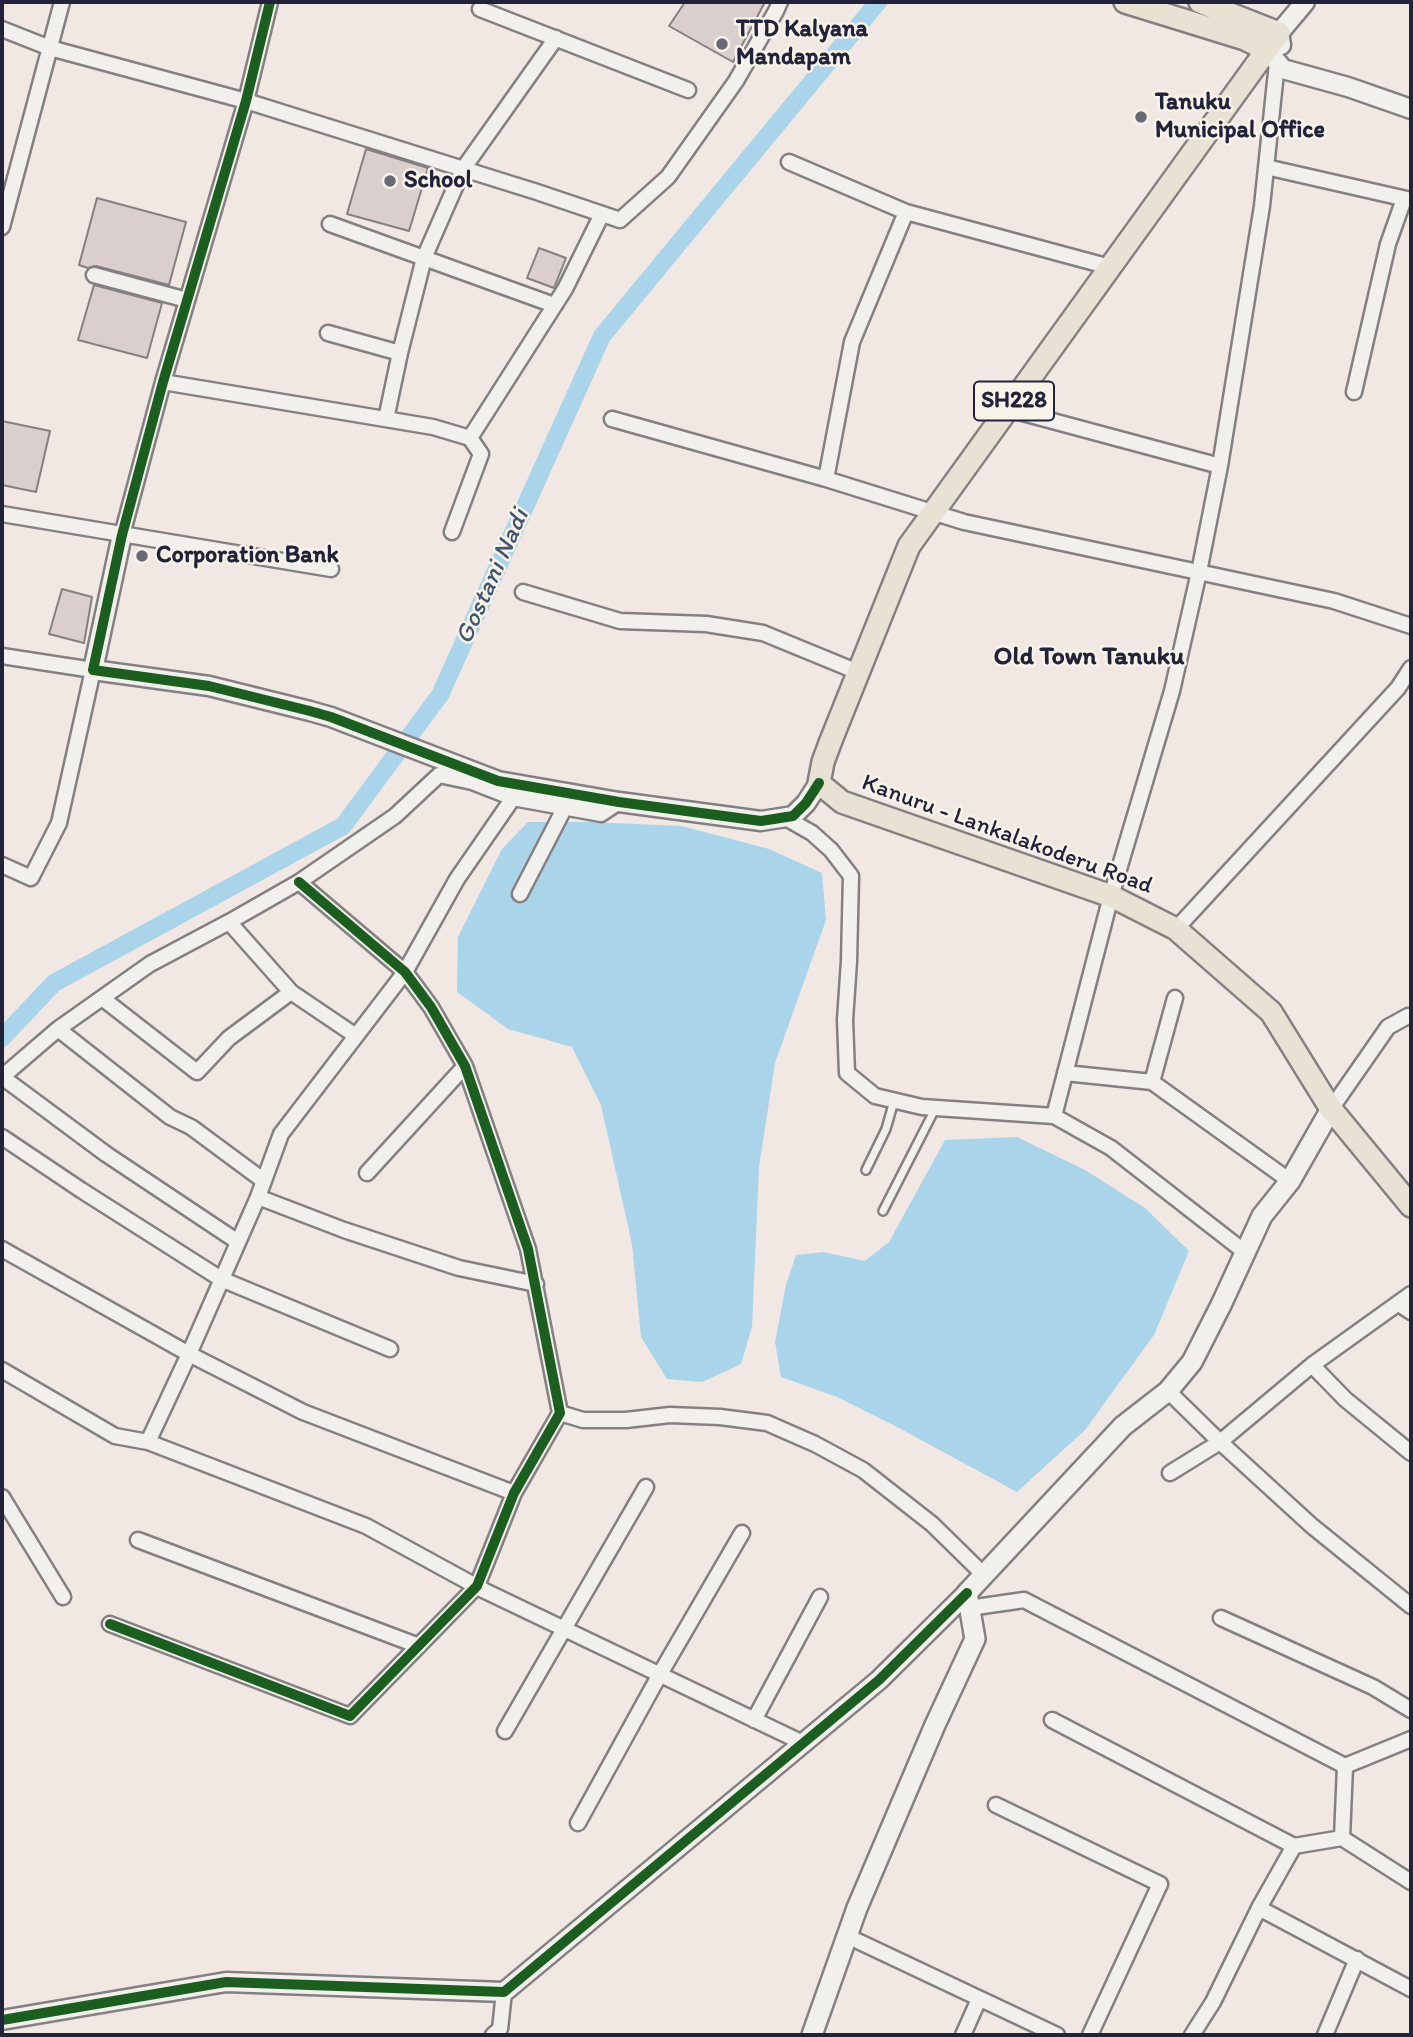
<!DOCTYPE html>
<style>
body{margin:0}
#map{position:relative;width:1413px;height:2037px;overflow:hidden;background:#f1e8e3;font-family:Itim,sans-serif}
canvas{display:block}
.frame{position:absolute;inset:0;border:4px solid #22223b;pointer-events:none}
</style>
<div id="map">
<canvas width="1413" height="2037"></canvas>
<div class="frame"></div>
</div>
<script>
const ctx = document.querySelector('canvas').getContext('2d');
ctx.lineJoin = 'round';
function fillPath(path, color) {
  ctx.fillStyle = color;
  ctx.fill(path, 'evenodd');
}
function shape(rows) {
  const path = new Path2D();
  for (const r of rows) {
    path.moveTo(r[0], r[1]);
    for (let i = 2; i < r.length; i += 2) path.lineTo(r[i], r[i + 1]);
  }
  return path;
}
function trace(path, color, width, dash) {
  ctx.strokeStyle = color;
  ctx.lineWidth = width;
  ctx.lineCap = dash ? 'butt' : 'round';
  ctx.setLineDash(dash || []);
  ctx.stroke(path);
}
function label(font, color, halo, rows, align = 'center') {
  ctx.font = font + ' Itim,sans-serif';
  ctx.lineWidth = 5;
  ctx.setLineDash([]);
  ctx.textBaseline = 'middle';
  ctx.strokeStyle = halo;
  ctx.fillStyle = color;
  for (const [text, x, y, turn = 0] of rows) {
    ctx.save();
    ctx.translate(x, y);
    ctx.rotate((+turn || 0) * Math.PI / 180);
    ctx.textAlign = isNaN(turn) ? turn : align;
    if (halo) ctx.strokeText(text, 0, 0);
    ctx.fillText(text, 0, 0);
    ctx.restore();
  }
}
fillPath(shape([
 [528,822,590,822,682,826,769,849,822,873,826,920,775,1063,759,1167,752,1327,741,1364,702,1382,667,1379,641,1337,632,1244,601,1105,572,1047,508,1029,457,992,458,937,502,849],
 [1017,1137,1085,1170,1145,1208,1189,1251,1154,1335,1085,1430,1017,1492,899,1428,837,1397,781,1377,775,1342,786,1285,796,1255,823,1252,865,1261,889,1242,945,1140]
]), '#aad4e9');
trace(shape([
 [2,1038,54,983,343,826,440,695,602,336,878,2]
]), '#aad4e9', 18);
const building = shape([
 [685,2,765,2,733,62,669,26,685,2],
 [366,149,428,168,409,231,347,214,366,149],
 [97,198,186,222,169,285,96,266,88,268,79,265,97,198],
 [539,248,566,258,554,288,527,278,539,248],
 [94,285,162,303,147,358,78,340,94,285],
 [2,421,50,431,36,492,2,485,2,421],
 [62,589,92,597,84,643,49,634,62,589]
]);
fillPath(building, '#dbcfce');
trace(building, '#848082', 2);
const service = shape([
 [866,1170,886,1129,894,1101],
 [883,1211,935,1109]
]);
const minor = shape([
 [480,9,688,90],
 [2,29,50,48,246,101,537,192,620,220,668,177,736,81,776,11,780,2],
 [789,162,906,212,1110,267],
 [1266,167,1411,200],
 [330,224,554,305],
 [2,227,62,2],
 [94,275,187,300],
 [328,333,400,353],
 [163,382,433,427,470,438,565,289,602,214],
 [1354,392,1388,244,1404,199],
 [1008,409,1220,466],
 [386,419,400,353,424,258,463,169,556,38],
 [612,419,826,479,964,522,1334,601,1411,626],
 [826,479,852,342,906,212],
 [2,514,331,569],
 [452,532,481,454,470,438],
 [122,535,163,382,246,101,270,2],
 [523,592,620,621,706,624,763,633,858,672],
 [2,656,93,670,59,823,31,878,2,865],
 [784,817,812,833,831,850,851,876,849,961,845,1020,847,1073,875,1096,922,1107,1054,1116,1111,1148,1246,1253],
 [520,894,565,807],
 [229,922,291,992,356,1036],
 [1176,929,1398,688,1411,668],
 [102,998,197,1072,229,1038,291,992],
 [58,1029,170,1117,191,1127,264,1181],
 [1065,1073,1152,1082,1290,1181],
 [2,1077,58,1029,150,964,229,922,299,882,395,816,439,775,472,782,513,798],
 [2,1077,106,1154,238,1242],
 [1152,1082,1175,998],
 [1331,1109,1388,1027,1408,1016,1411,1016],
 [1054,1116,1111,896,1172,691,1199,572,1220,466,1262,206,1277,63],
 [2,1137,81,1190,221,1279,390,1349],
 [367,1173,465,1066],
 [258,1197,344,1230,459,1268,536,1284],
 [2,1249,189,1354,303,1412,514,1493],
 [1399,1304,1411,1312],
 [1312,1365,1345,1399,1411,1453],
 [2,1370,115,1436,148,1442,366,1526,485,1591,803,1743],
 [1168,1391,1220,1442,1312,1365,1411,1294],
 [560,1413,583,1420,626,1420,670,1415,720,1417,767,1423,815,1444,863,1470,932,1524,984,1575],
 [148,1442,189,1354,258,1197,281,1134,405,972,457,879,513,798,601,814,619,802],
 [1170,1473,1220,1442,1312,1526,1411,1606],
 [2,1497,63,1597],
 [138,1540,419,1646],
 [969,1608,1024,1600,1345,1766],
 [1221,1618,1373,1687,1411,1710],
 [110,1624,350,1716,477,1586,514,1493,560,1413,528,1249,465,1066,431,1007,405,972,299,882],
 [754,1720,820,1597],
 [1052,1720,1294,1846,1342,1838,1411,1882],
 [505,1731,646,1487],
 [1345,1766,1411,1739],
 [996,1805,1160,1884,1090,2035],
 [578,1823,660,1674,742,1533],
 [1342,1838,1345,1766],
 [1259,1908,1411,1989],
 [847,1936,1057,2035],
 [493,2035,500,2029,504,1992],
 [963,2035,979,1999],
 [1192,2035,1213,2002,1259,1908,1294,1846],
 [1325,2035,1357,1959]
]);
const tertiary = shape([
 [1281,45,1279,33,1305,2],
 [1267,50,1283,69,1348,87,1411,109],
 [122,535,93,670,209,686,310,711,331,717,498,781,619,802,761,821,793,816,806,803,819,783],
 [2,2020,226,1982,504,1992,879,1680,967,1593]
]);
const secondary = shape([
 [812,2035,857,1908,935,1725,975,1639,967,1593,1123,1426,1168,1391,1192,1362,1221,1305,1262,1216,1290,1181,1331,1109]
]);
const primary = shape([
 [1125,2,1245,39,1267,50],
 [1200,2,1279,33,909,546,830,743,823,762,819,783,842,802,1111,896,1176,929,1271,1012,1331,1109,1411,1206]
]);
trace(service, '#848082', 12);
trace(minor, '#848082', 19);
trace(tertiary, '#848082', 23);
trace(secondary, '#848082', 24);
trace(primary, '#848082', 26);
trace(service, '#f2f0ec', 7);
trace(minor, '#f2f0ec', 14);
trace(tertiary, '#f2f0ec', 18);
trace(secondary, '#f2f0ec', 19);
trace(primary, '#e8e2d4', 21);
trace(shape([
 [270,2,246,101,163,382,122,535,93,670,209,686,310,711,331,717,498,781,619,802,761,821,793,816,806,803,819,783],
 [110,1624,350,1716,477,1586,514,1493,560,1413,528,1249,465,1066,431,1007,405,972,299,882],
 [2,2020,226,1982,504,1992,879,1680,967,1593]
]), '#1b5e20', 10);
for (const [x, y, r, color] of [
 [722,44,7,"#6a6776"],
 [1141,117,7,"#6a6776"],
 [390,181,7,"#6a6776"],
 [142,556,7,"#6a6776"]
]) {
  const dot = new Path2D();
  dot.arc(x, y, r, 0, 2 * Math.PI);
  ctx.fillStyle = color;
  ctx.fill(dot);
  trace(dot, '#f7f3e8', 2.5);
}
for (const [x, y, w] of [
 [1014,401,80]
]) {
  const box = new Path2D();
  box.roundRect(x - w / 2, y - 19.5, w, 39, 5);
  ctx.fillStyle = '#f7f3e8';
  ctx.fill(box);
  trace(box, '#22223b', 2);
}
label('bold 23px', '#22223b', null, [
 ["SH228",1014,401]
]);
label('bold 24px', '#22223b', '#f7f3e8', [
 ["TTD Kalyana",736,30],
 ["Mandapam",736,58],
 ["Tanuku",1155,103],
 ["Municipal Office",1155,131],
 ["School",404,181],
 ["Corporation Bank",156,556]
], 'left');
label('24px', '#22223b', '#f7f3e8', [
 ["Kanuru - Lankalakoderu Road",1007,835,20]
]);
label('italic 26px', '#425570', '#f7f3e8', [
 ["Gostani Nadi",493,577,-66]
]);
label('bold 26px', '#22223b', '#f7f3e8', [
 ["Old Town Tanuku",1089,657]
]);
</script>
